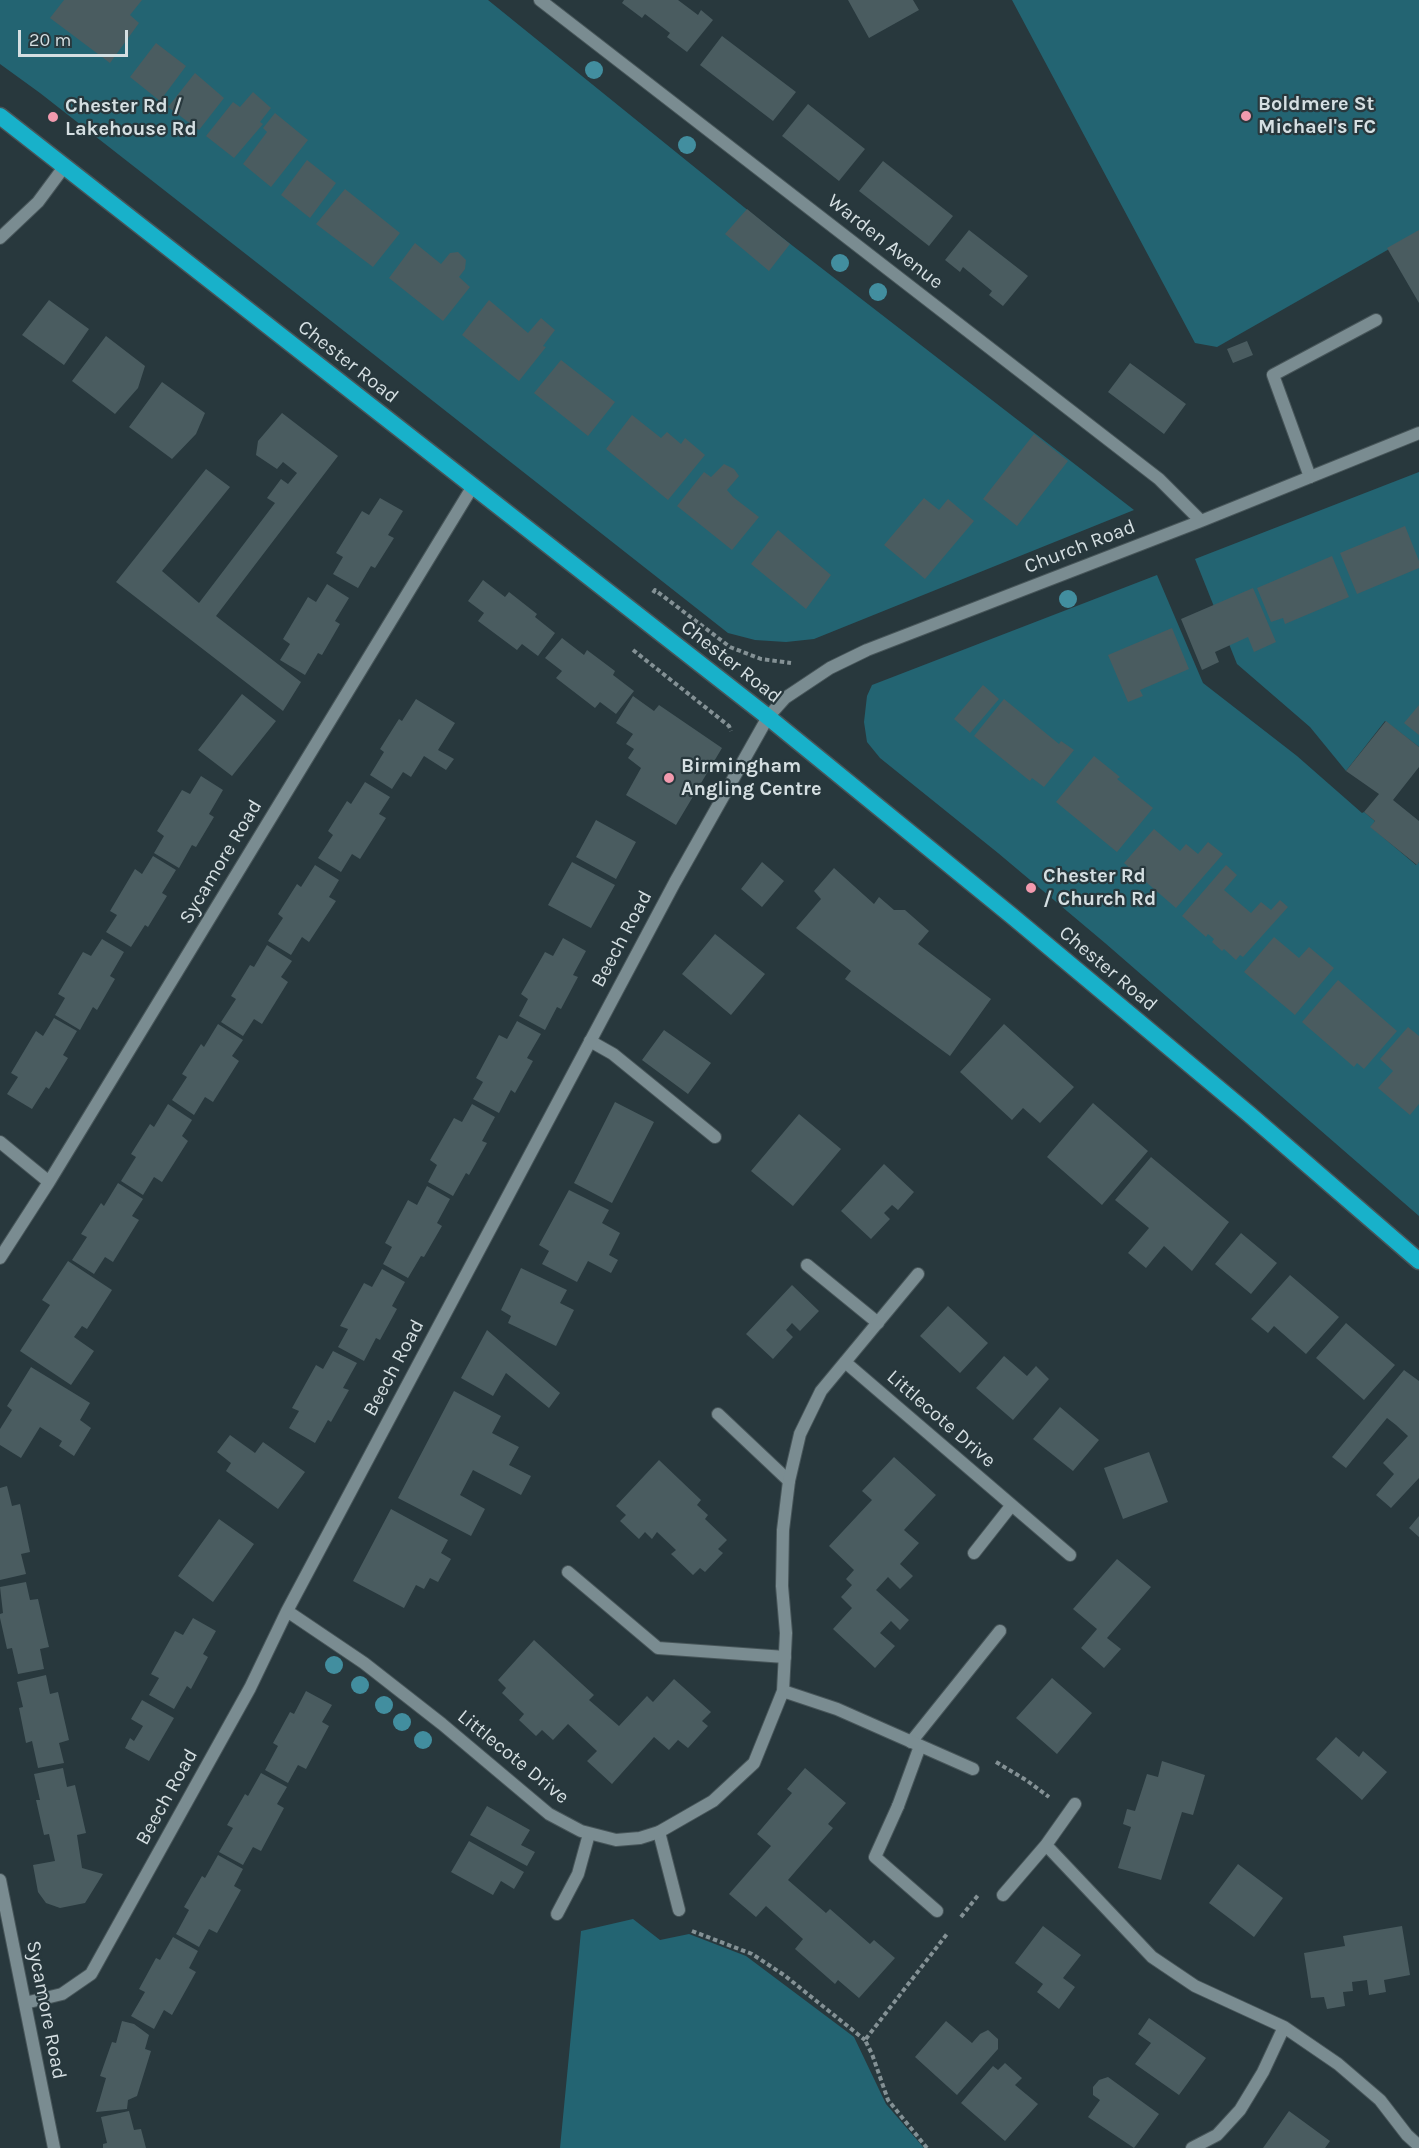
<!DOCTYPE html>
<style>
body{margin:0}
#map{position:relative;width:1419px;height:2148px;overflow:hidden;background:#28383d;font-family:Karla,sans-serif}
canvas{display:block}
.scale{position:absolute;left:18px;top:30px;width:110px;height:27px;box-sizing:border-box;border:3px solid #d5dfe2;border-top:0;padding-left:8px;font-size:18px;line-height:21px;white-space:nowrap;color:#d5dfe2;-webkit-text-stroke:4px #28383d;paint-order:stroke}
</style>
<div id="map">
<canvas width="1419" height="2148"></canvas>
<div class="scale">20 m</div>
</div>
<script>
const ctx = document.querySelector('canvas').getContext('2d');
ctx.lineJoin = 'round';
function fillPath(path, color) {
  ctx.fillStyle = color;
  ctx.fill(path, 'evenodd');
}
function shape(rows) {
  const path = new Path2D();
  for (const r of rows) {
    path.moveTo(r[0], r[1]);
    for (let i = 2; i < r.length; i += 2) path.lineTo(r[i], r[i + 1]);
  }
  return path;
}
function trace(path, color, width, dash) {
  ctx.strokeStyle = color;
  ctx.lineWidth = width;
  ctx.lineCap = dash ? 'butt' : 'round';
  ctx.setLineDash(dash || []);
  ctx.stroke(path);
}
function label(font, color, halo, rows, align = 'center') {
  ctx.font = font + ' Karla,sans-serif';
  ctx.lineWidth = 4.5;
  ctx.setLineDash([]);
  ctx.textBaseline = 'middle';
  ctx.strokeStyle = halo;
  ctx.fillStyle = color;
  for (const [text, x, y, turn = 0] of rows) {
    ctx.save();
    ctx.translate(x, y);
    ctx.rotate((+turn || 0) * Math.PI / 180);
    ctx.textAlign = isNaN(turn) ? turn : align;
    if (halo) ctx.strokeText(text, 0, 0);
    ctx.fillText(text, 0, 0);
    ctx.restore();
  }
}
fillPath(shape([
 [0,0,488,0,771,229,1134,510,814,639,786,642,755,640,728,633,302,298,40,93,0,64],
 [1012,0,1419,0,1419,232,1217,347,1195,343],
 [1419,472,1419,747,1385,721,1346,771,1310,727,1237,664,1195,559],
 [1157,575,1203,683,1297,756,1362,813,1364,812,1375,821,1371,827,1416,865,1419,862,1419,1216,1105,943,998,853,880,758,867,742,864,722,867,696,872,685],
 [633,1919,660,1940,689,1934,746,1956,854,2037,886,2104,924,2148,560,2148,581,1931]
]), '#236472');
fillPath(shape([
 [64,0,142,0,130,15,139,23,110,63,50,18],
 [624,0,678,0,698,15,701,10,713,20,687,52,667,37,670,33,645,14,642,18,622,3],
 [848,0,913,0,919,10,869,38],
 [722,36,796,92,773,121,700,65],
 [156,43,186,66,160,101,130,77],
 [195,73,224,98,199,130,168,107],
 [253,92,271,108,260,122,263,124,234,158,206,136,233,102,240,107],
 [808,104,865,149,839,181,782,136],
 [275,113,308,140,271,187,243,164,267,132,263,128],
 [307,160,336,183,310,218,281,195],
 [883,161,953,216,929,246,859,191],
 [345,189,400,233,373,267,316,224],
 [747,209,790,244,769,271,725,234],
 [969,230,1028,276,1003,306,989,295,992,291,963,267,960,272,945,260],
 [1419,230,1419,303,1387,248],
 [415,243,441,264,450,253,458,252,466,260,465,269,459,277,470,287,443,321,389,278],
 [49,300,89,329,64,365,22,335],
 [489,300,528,333,541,318,555,330,543,346,546,347,519,381,462,335],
 [106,336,145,366,138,388,115,414,72,381],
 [1247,341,1253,355,1233,363,1227,349],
 [561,360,615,402,588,436,534,393],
 [1130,363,1186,404,1164,434,1108,392],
 [162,382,205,413,196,434,172,459,129,427],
 [282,413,338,456,216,616,301,682,283,711,116,582,206,469,230,487,162,571,199,603,275,503,267,498,281,479,288,484,297,473,283,462,277,469,256,455,258,441],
 [632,415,661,438,667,432,681,444,685,438,705,455,668,500,606,449],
 [1034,434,1068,461,1017,526,983,499],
 [724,464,734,469,739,476,727,490,733,497,759,517,732,550,677,506,704,472,711,477],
 [380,498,403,511,388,535,394,538,375,568,371,566,358,588,333,574,343,557,336,553,362,511,369,515],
 [924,498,939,510,948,499,974,521,925,579,884,545],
 [1405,526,1419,561,1419,568,1357,594,1340,553],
 [778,530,831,575,806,609,751,564],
 [1332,556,1349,597,1285,624,1283,618,1271,622,1257,588],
 [483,580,505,597,509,592,537,614,535,617,555,633,538,656,522,644,517,650,478,621,484,613,468,601],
 [327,584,349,598,335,621,340,624,322,655,318,653,305,675,280,660,290,644,283,639,308,597,316,602],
 [1253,588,1276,642,1254,652,1248,637,1215,652,1219,662,1202,670,1181,619],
 [1172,628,1189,669,1140,690,1143,696,1128,702,1108,655],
 [562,638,584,655,587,650,615,671,613,675,634,691,616,714,600,702,595,708,556,678,562,671,545,658],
 [983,685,999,699,970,733,954,719],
 [242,694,276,721,232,776,198,750],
 [633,696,654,711,659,705,722,748,676,825,626,795,641,768,628,758,634,749,626,744,633,734,616,723],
 [416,699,455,723,438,750,454,759,446,770,424,756,411,777,403,772,392,789,370,775,384,752,380,749,399,719,402,721],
 [1004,699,1059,744,1061,741,1074,750,1044,787,1032,778,1030,781,974,736],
 [1419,705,1419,735,1404,723],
 [1386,721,1419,747,1419,767,1393,800,1419,821,1419,862,1417,865,1370,827,1375,821,1364,812,1379,794,1346,771],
 [1094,756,1120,777,1117,779,1153,808,1117,852,1056,802],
 [201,776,223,790,209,814,214,817,196,847,192,845,179,868,154,853,164,836,157,831,182,790,190,794],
 [365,782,390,797,379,814,386,818,360,859,352,854,341,872,318,858,333,835,328,831,347,801,351,804],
 [596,820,636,842,616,879,576,857],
 [1154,829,1180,851,1186,844,1198,854,1208,842,1223,854,1176,908,1124,863],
 [153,856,176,870,162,893,167,896,148,927,145,925,131,947,106,932,117,915,110,911,135,869,142,874],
 [572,862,615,885,591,928,548,905],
 [762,862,784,881,762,907,741,889],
 [315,865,339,880,329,897,336,901,309,942,302,937,291,955,268,941,283,918,278,914,297,884,301,887],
 [1226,865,1237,875,1224,890,1251,913,1261,902,1271,910,1280,900,1288,907,1243,957,1240,955,1236,960,1224,949,1222,951,1212,942,1214,939,1208,934,1206,937,1182,916],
 [834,868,874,904,879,897,894,910,905,910,929,931,918,944,991,999,950,1056,845,979,851,971,796,928,821,899,814,891],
 [715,934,765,974,731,1015,682,974],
 [1274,937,1299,958,1309,947,1334,968,1295,1015,1244,972],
 [563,938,586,951,573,975,578,977,561,1009,557,1007,545,1030,519,1016,528,999,521,994,545,952,553,956],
 [102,939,124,952,110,976,115,979,97,1010,93,1007,80,1030,55,1015,65,998,58,994,83,952,91,956],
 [267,945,292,961,281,977,288,982,262,1024,254,1019,243,1036,221,1022,236,999,231,996,250,965,254,967],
 [1338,980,1397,1031,1364,1069,1357,1063,1354,1067,1302,1022],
 [54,1018,77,1031,63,1055,68,1058,49,1089,46,1087,32,1109,7,1094,18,1077,11,1073,36,1031,43,1036],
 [517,1021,541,1034,527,1058,533,1061,515,1093,511,1090,499,1113,473,1099,483,1082,476,1078,499,1035,507,1039],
 [218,1024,243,1040,232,1056,239,1061,213,1102,205,1097,194,1115,172,1100,187,1077,182,1074,201,1044,204,1047],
 [1004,1024,1074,1087,1040,1123,1023,1108,1012,1120,960,1072],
 [1408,1027,1419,1036,1419,1104,1410,1115,1378,1088,1393,1071,1380,1059],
 [664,1030,711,1063,688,1094,642,1060],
 [615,1102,654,1122,612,1203,574,1183],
 [1093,1103,1148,1151,1102,1205,1047,1157],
 [168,1104,192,1120,182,1136,188,1141,162,1182,154,1177,143,1195,121,1181,136,1157,131,1154,150,1124,154,1127],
 [472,1104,495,1117,482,1141,487,1143,469,1175,466,1173,453,1196,428,1182,437,1165,430,1160,454,1118,462,1122],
 [799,1114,841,1149,793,1206,751,1171],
 [1151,1157,1229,1222,1192,1271,1164,1246,1146,1268,1128,1253,1149,1228,1115,1200],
 [884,1164,914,1192,898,1210,892,1205,884,1213,890,1219,871,1239,841,1211],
 [118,1183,143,1199,132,1216,139,1220,113,1262,105,1257,94,1274,72,1260,87,1237,81,1234,101,1203,104,1206],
 [427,1186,450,1199,437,1223,442,1226,424,1257,421,1256,408,1278,383,1264,392,1247,385,1243,408,1200,417,1205],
 [569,1190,609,1210,602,1223,620,1233,609,1255,618,1260,611,1273,588,1261,577,1282,542,1264,549,1251,539,1245],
 [1241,1233,1277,1263,1251,1294,1215,1264],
 [68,1261,112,1290,87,1329,82,1326,74,1337,94,1351,71,1385,20,1351,50,1305,42,1300],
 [521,1268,567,1290,560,1303,574,1310,556,1346,508,1323,511,1316,501,1310],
 [382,1269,405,1282,392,1306,397,1309,380,1340,376,1338,364,1361,338,1347,348,1329,340,1326,364,1283,372,1287],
 [1290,1275,1339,1317,1306,1354,1274,1326,1268,1333,1251,1319],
 [792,1285,819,1311,800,1331,792,1323,786,1330,793,1337,773,1359,746,1334],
 [948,1306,988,1343,960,1373,920,1336],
 [1346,1323,1395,1365,1364,1400,1316,1358],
 [487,1330,560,1393,549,1408,506,1373,493,1396,461,1378],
 [333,1351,357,1363,343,1388,349,1390,331,1422,328,1420,315,1443,289,1428,299,1411,292,1408,316,1365,323,1369],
 [1004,1356,1027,1376,1036,1366,1049,1379,1013,1420,976,1388],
 [31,1367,90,1403,80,1420,91,1428,74,1456,59,1446,62,1441,40,1427,21,1458,0,1445,0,1429,12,1410,7,1406],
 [1404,1370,1419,1381,1419,1478,1391,1508,1376,1495,1394,1474,1383,1463,1408,1436,1396,1425,1387,1418,1346,1468,1332,1457],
 [454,1391,501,1416,492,1433,519,1447,509,1465,531,1476,521,1495,473,1470,460,1495,485,1509,471,1536,398,1498],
 [1060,1407,1099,1440,1073,1471,1033,1439],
 [230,1435,255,1453,263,1442,305,1472,278,1509,226,1471,231,1463,217,1452],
 [1149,1452,1168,1502,1123,1519,1104,1468],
 [894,1457,936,1495,904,1530,919,1543,900,1564,913,1576,900,1589,888,1577,876,1590,909,1620,900,1630,891,1621,880,1633,895,1646,875,1668,833,1629,852,1608,841,1597,852,1585,846,1579,854,1570,829,1546,872,1500,862,1491],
 [659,1460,701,1500,697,1505,708,1515,705,1519,727,1540,718,1549,723,1553,705,1572,700,1568,693,1575,671,1554,676,1550,657,1532,652,1539,645,1532,639,1539,620,1521,626,1515,616,1506],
 [7,1486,12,1506,20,1504,30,1552,21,1554,26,1574,0,1580,0,1488],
 [391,1509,448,1540,441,1553,451,1559,438,1582,430,1578,424,1589,416,1585,404,1608,353,1581],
 [1419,1516,1419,1537,1409,1528],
 [219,1519,254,1544,213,1602,178,1576],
 [1117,1559,1151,1587,1107,1638,1121,1649,1104,1668,1081,1648,1097,1629,1073,1609],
 [26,1582,30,1600,38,1599,49,1647,40,1649,44,1669,18,1674,12,1648,7,1649,0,1618,0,1614,3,1613,0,1587],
 [193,1618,216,1631,203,1654,208,1657,191,1689,187,1686,174,1709,149,1695,159,1678,151,1674,175,1631,183,1635],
 [534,1640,594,1695,589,1700,619,1726,647,1696,653,1702,674,1679,711,1712,702,1721,708,1726,688,1748,678,1740,669,1750,654,1737,612,1784,587,1761,597,1751,568,1724,553,1740,542,1730,536,1736,519,1720,524,1714,502,1693,506,1688,498,1680],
 [46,1675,50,1694,58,1692,69,1740,59,1743,64,1763,38,1768,32,1741,26,1743,19,1708,23,1707,17,1682],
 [1052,1678,1092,1713,1057,1754,1016,1718],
 [306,1691,332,1705,322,1722,329,1726,306,1769,298,1765,288,1783,265,1770,278,1746,273,1743,290,1712,294,1714],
 [142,1700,174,1718,149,1761,125,1748,130,1738,134,1741,143,1726,131,1719],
 [1336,1737,1359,1757,1363,1751,1387,1772,1362,1800,1316,1759],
 [1162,1761,1205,1775,1193,1815,1182,1812,1161,1880,1118,1868,1131,1827,1123,1824,1127,1809,1135,1811,1147,1774,1158,1777],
 [63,1768,67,1787,75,1785,86,1833,77,1835,82,1868,103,1874,85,1903,60,1908,46,1903,38,1892,33,1865,55,1861,49,1834,44,1835,36,1800,40,1800,34,1774],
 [805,1768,846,1803,828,1824,833,1828,788,1880,826,1913,830,1909,870,1944,874,1940,895,1958,859,1998,838,1980,835,1984,795,1949,803,1939,766,1906,756,1917,729,1894,771,1846,757,1834,792,1793,787,1789],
 [261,1773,287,1787,277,1804,284,1808,261,1851,253,1847,243,1865,219,1852,233,1828,227,1825,245,1794,248,1796],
 [487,1806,530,1830,521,1845,535,1852,527,1866,470,1835],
 [469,1841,524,1872,514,1889,501,1881,493,1895,451,1872],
 [218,1855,243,1869,234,1886,241,1890,217,1933,209,1929,199,1947,176,1934,189,1910,184,1907,202,1876,205,1878],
 [1238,1864,1283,1898,1254,1937,1209,1903],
 [1043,1926,1081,1955,1063,1978,1075,1987,1059,2009,1037,1992,1043,1984,1015,1963],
 [1402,1926,1410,1975,1384,1980,1386,1992,1369,1995,1367,1980,1352,1982,1353,1991,1343,1992,1345,2006,1327,2009,1324,1997,1311,1998,1304,1953,1345,1946,1343,1936],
 [173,1937,198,1951,189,1968,196,1972,172,2015,164,2010,154,2029,131,2016,145,1992,139,1989,156,1958,160,1960],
 [1149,2018,1206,2058,1179,2095,1135,2064,1151,2043,1138,2034],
 [122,2021,134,2024,149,2035,145,2049,151,2051,137,2096,128,2100,127,2109,96,2112,106,2078,100,2076,112,2042,116,2043],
 [946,2021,972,2043,980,2034,988,2030,998,2039,998,2049,957,2095,915,2057],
 [1005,2063,1022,2078,1015,2085,1038,2104,1005,2141,961,2103,993,2066,998,2070],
 [1108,2077,1159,2114,1134,2148,1088,2117,1100,2100,1093,2095,1093,2087,1099,2080],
 [129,2111,134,2130,141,2129,146,2148,103,2148,103,2144,107,2143,101,2117],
 [1289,2111,1330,2141,1325,2148,1263,2148]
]), '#4a5c60');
const service = shape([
 [1310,477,1273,375,1376,320],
 [590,1041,613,1054,715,1137],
 [807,1265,878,1323],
 [718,1414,789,1481],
 [568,1572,658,1648,785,1657],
 [911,1742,1000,1631],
 [898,1806,875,1857,937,1911],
 [659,1832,679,1910],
 [557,1914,578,1874,589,1834]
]);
const minor = shape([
 [540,0,1159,479,1201,521],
 [0,238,38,202,64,167],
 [0,1142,49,1182],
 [0,1258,49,1182,473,486],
 [845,1362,1070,1555],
 [974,1553,1011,1506],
 [287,1611,364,1663,442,1724,549,1814,581,1831,616,1840,640,1838,659,1832,713,1801,754,1763,783,1691,786,1633,782,1586,783,1530,789,1481,800,1434,821,1391,918,1274],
 [783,1691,837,1709,973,1769],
 [898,1806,920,1746],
 [1046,1845,1152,1957,1195,1986,1284,2027,1338,2064,1380,2100,1407,2135,1419,2146],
 [0,1880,54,2148],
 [1003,1895,1046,1845,1075,1804],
 [25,2003,62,1994,91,1974,250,1688,287,1611,675,882,768,717,785,698,830,668,867,650,1201,521,1419,433],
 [1192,2148,1217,2135,1240,2110,1263,2072,1284,2027]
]);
const trunk = shape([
 [0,116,768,717,1012,916,1249,1114,1419,1261]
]);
trace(service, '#475559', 14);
trace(minor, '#475559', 14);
trace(trunk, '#475559', 19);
trace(shape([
 [653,593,655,590,730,647,761,659,791,663],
 [633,650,729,726,731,731],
 [996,1762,1026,1780,1049,1797],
 [961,1917,979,1894],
 [692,1931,752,1954,784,1975,865,2040],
 [927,2148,888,2100,872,2054,865,2040,947,1934]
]), '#849195', 4, [4.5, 3]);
trace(service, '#7a8c91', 12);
trace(minor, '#7a8c91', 12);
trace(trunk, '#18b1ca', 16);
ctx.fillStyle = '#428e9f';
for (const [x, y] of [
 [594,70],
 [687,145],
 [840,263],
 [878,292],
 [1068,599],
 [334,1665],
 [360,1685],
 [384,1705],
 [402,1722],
 [423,1740]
]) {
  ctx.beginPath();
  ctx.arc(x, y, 9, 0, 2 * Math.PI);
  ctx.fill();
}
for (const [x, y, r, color] of [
 [1246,116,6,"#f29aae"],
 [53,117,6,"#f29aae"],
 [669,778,6,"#f29aae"],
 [1031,888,6,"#f29aae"]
]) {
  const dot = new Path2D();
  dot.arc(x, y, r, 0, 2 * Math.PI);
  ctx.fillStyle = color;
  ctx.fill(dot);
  trace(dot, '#28383d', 2);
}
label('bold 20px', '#d5dfe2', '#28383d', [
 ["Boldmere St",1258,104],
 ["Michael's FC",1258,127],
 ["Chester Rd /",65,106],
 ["Lakehouse Rd",65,129],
 ["Birmingham",681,766],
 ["Angling Centre",681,789],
 ["Chester Rd",1043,876],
 ["/ Church Rd",1043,899]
], 'left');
label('20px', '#d5dfe2', '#28383d', [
 ["Warden Avenue",885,242,38],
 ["Chester Road",348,362,38],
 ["Church Road",1080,547,-21],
 ["Chester Road",731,662,38],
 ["Sycamore Road",221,862,-59],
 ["Beech Road",622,939,-62],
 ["Chester Road",1108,969,40],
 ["Beech Road",394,1368,-62],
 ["Littlecote Drive",941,1419,41],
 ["Littlecote Drive",513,1757,39],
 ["Beech Road",167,1797,-61],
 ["Sycamore Road",46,2010,79]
]);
</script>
